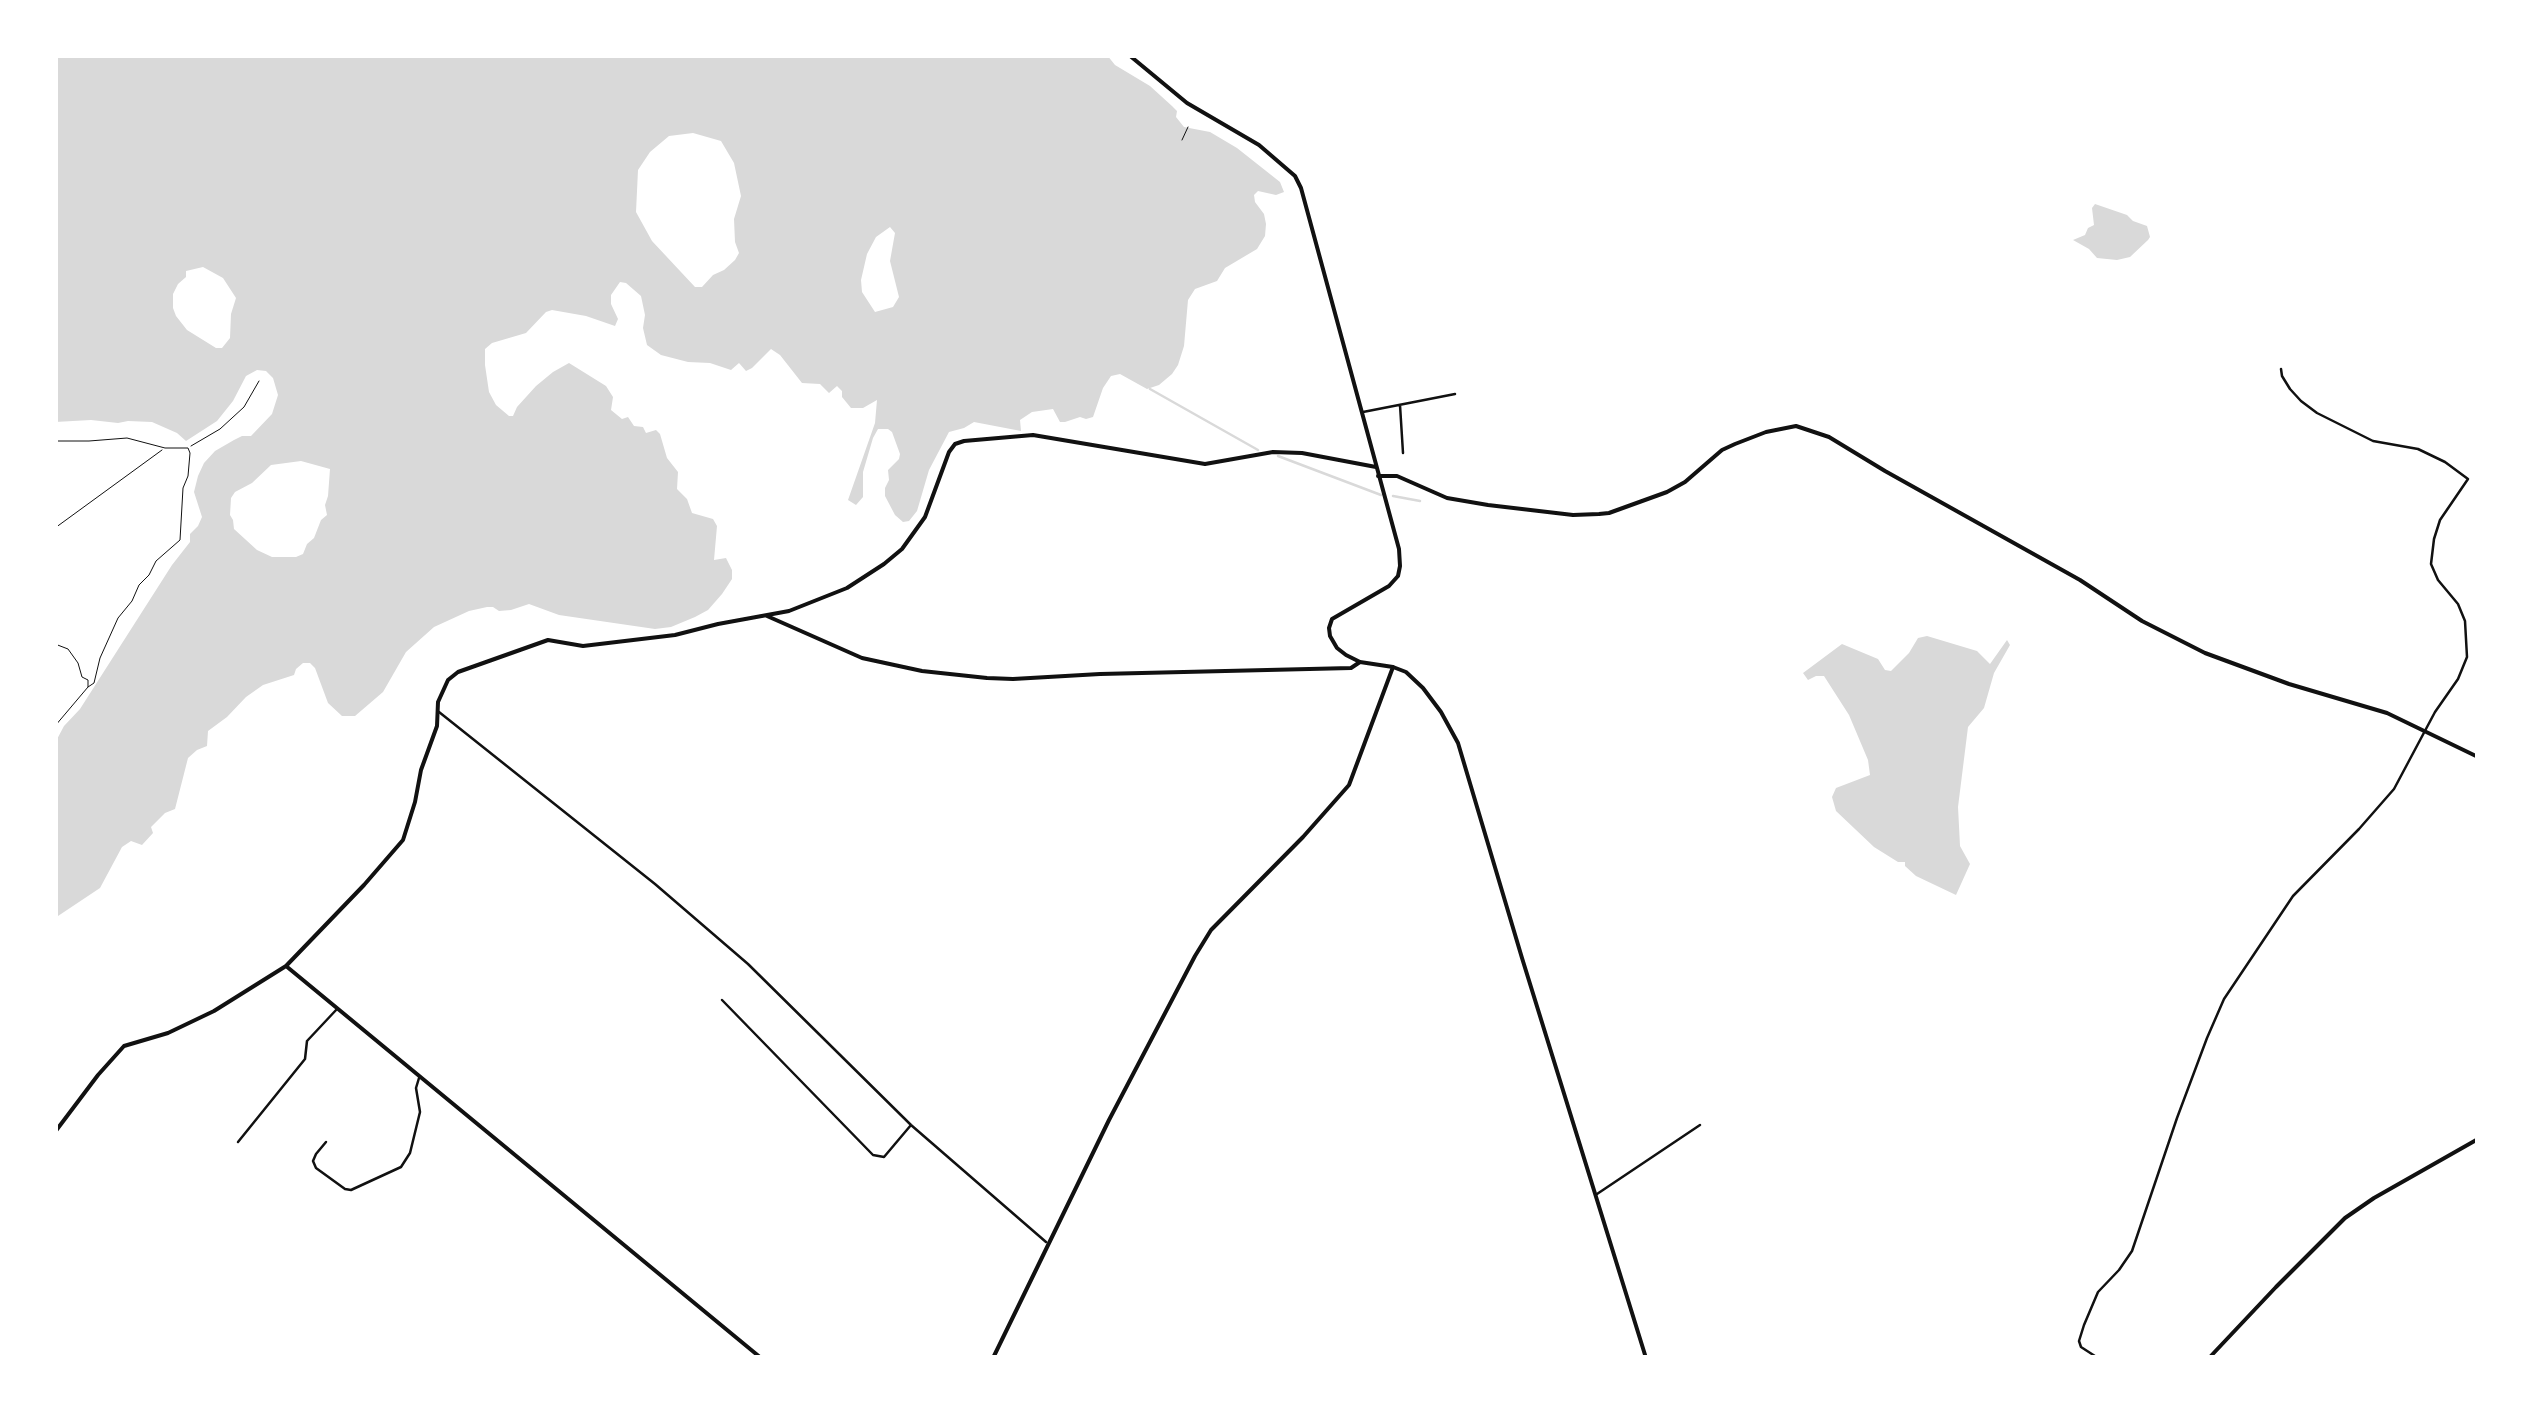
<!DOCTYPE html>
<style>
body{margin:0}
#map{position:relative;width:2533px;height:1413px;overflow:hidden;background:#fff;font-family:Barlow,sans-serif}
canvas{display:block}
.frame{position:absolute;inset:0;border:58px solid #fff;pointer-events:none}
</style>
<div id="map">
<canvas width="2533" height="1413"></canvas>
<div class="frame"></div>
</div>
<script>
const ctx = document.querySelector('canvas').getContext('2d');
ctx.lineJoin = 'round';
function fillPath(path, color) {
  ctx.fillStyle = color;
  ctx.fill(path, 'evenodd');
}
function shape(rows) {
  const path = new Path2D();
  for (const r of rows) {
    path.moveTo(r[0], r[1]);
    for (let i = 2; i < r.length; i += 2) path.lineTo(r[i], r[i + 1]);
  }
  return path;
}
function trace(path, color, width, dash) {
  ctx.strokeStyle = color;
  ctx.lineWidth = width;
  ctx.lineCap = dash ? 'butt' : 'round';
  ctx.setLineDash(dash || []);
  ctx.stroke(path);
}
fillPath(shape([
 [55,55,1107,55,1115,65,1150,86,1172,106,1177,111,1176,117,1184,127,1210,132,1237,148,1280,182,1284,192,1276,195,1258,191,1254,195,1255,202,1264,214,1266,224,1265,236,1257,249,1225,268,1217,281,1195,289,1188,300,1184,346,1178,365,1172,374,1159,385,1147,389,1120,374,1111,376,1103,388,1093,417,1086,419,1080,417,1065,422,1060,422,1053,409,1032,412,1020,420,1021,431,974,422,964,428,949,432,929,470,917,511,909,521,903,522,895,515,885,496,885,488,889,480,888,470,899,459,900,454,892,432,888,429,878,429,873,438,863,472,863,497,856,505,848,500,875,423,877,400,863,408,851,408,842,397,842,391,837,386,829,393,820,384,802,383,780,355,771,349,752,368,746,371,739,363,731,370,710,363,688,362,661,355,647,345,643,328,645,315,641,296,626,283,620,282,611,295,611,304,618,319,615,326,586,316,552,310,546,312,526,333,492,343,485,349,485,365,489,392,496,405,509,416,513,416,517,407,536,386,553,372,569,363,606,386,613,397,611,410,622,419,628,417,634,426,643,427,646,433,656,430,660,434,667,458,678,472,677,489,687,499,692,513,713,519,717,526,714,560,726,558,732,570,732,579,722,594,708,610,695,617,671,627,655,629,559,615,529,604,511,610,499,611,493,607,487,607,469,611,434,627,406,652,383,692,355,716,342,716,328,703,315,668,310,663,303,663,296,669,294,675,263,685,246,697,227,717,208,731,207,746,197,750,188,758,175,809,165,813,151,827,153,833,142,845,131,841,122,847,100,888,55,918,55,743,64,726,80,709,172,565,190,542,190,534,198,526,202,517,194,492,198,476,204,463,215,451,234,440,242,436,251,436,272,414,278,395,273,378,266,371,257,370,246,376,233,401,217,421,186,441,177,433,152,422,128,421,118,423,91,420,55,422],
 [693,133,721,141,734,163,741,196,734,219,735,242,739,253,735,260,724,270,713,275,702,287,695,287,652,241,636,212,638,170,650,152,669,136],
 [890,227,895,233,890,261,899,297,893,307,875,312,862,292,861,280,867,254,876,237],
 [203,267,223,278,236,298,231,314,230,338,222,348,216,348,187,330,176,316,173,308,173,294,178,284,186,277,186,271],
 [301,461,330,469,328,496,325,505,327,515,321,520,314,538,307,544,303,554,296,557,272,557,257,550,234,529,233,520,230,515,231,498,235,492,252,483,271,465],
 [2095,204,2127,215,2133,221,2147,226,2150,237,2148,240,2130,257,2117,260,2097,258,2089,249,2073,240,2085,235,2088,228,2094,225,2092,208],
 [1927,636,1977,651,1990,664,2007,640,2010,645,1994,673,1984,708,1968,727,1958,807,1960,846,1970,864,1956,895,1916,876,1905,866,1905,862,1898,862,1874,847,1836,811,1832,797,1836,788,1870,775,1868,760,1849,715,1824,676,1816,676,1808,680,1803,673,1842,644,1878,659,1885,670,1891,671,1909,653,1918,638]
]), '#d9d9d9');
trace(shape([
 [1150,389,1258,450],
 [1278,456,1381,495],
 [1393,496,1420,501]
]), '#d9d9d9', 2.5);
trace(shape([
 [1182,140,1188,127],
 [55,441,89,441,127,438,165,448,188,448,190,453,188,476,183,488,180,540,156,561,149,575,139,585,132,601,118,618,100,658,94,683,88,687,88,680,82,677,78,663,68,649,55,644],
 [191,446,220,429,244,407,259,381],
 [55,528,162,450],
 [55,726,88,687]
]), '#111', 1);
trace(shape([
 [1400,405,1403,453],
 [1363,412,1455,394],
 [439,712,655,884,748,964,911,1125,1046,1242],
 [722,1000,873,1155,884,1157,911,1125],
 [238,1142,305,1059,307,1041,337,1009],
 [326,1142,316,1154,313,1161,316,1168,345,1189,351,1190,401,1167,410,1153,420,1112,416,1088,419,1078],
 [1597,1194,1700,1125],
 [2098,1358,2081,1347,2079,1341,2084,1325,2098,1292,2119,1270,2132,1251,2177,1118,2207,1038,2224,999,2293,896,2359,829,2394,789,2435,712,2458,679,2467,657,2465,621,2458,604,2438,580,2431,564,2434,539,2440,520,2468,479,2445,462,2418,449,2373,441,2317,413,2301,401,2290,389,2282,376,2281,369]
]), '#111', 2.5);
trace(shape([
 [1378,476,1397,476,1447,498,1488,505,1573,515,1599,514,1609,513,1667,492,1685,482,1722,450,1735,444,1766,432,1796,426,1829,437,1885,471,2080,580,2142,621,2205,653,2289,684,2387,713,2478,757],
 [767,616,862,658,922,671,987,678,1013,679,1100,674,1351,668,1360,662],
 [286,966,761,1358],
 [55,1132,98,1075,124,1046,168,1033,214,1011,286,966,364,885,403,840,415,802,421,770,437,726,438,702,448,680,458,672,548,640,583,646,675,635,718,624,789,611,847,588,884,564,902,549,925,517,949,452,955,444,964,441,1033,435,1205,464,1273,452,1302,453,1376,467],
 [993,1358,1109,1120,1195,956,1211,930,1303,837,1349,785,1393,667]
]), '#111', 4);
trace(shape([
 [1129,55,1187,103,1259,145,1295,176,1301,188,1399,549,1400,566,1398,576,1389,586,1332,619,1329,628,1330,636,1337,648,1346,655,1360,662,1393,667,1406,672,1423,688,1441,712,1458,743,1522,958,1646,1358],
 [2209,1358,2276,1287,2345,1218,2374,1198,2478,1139]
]), '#111', 4);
</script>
